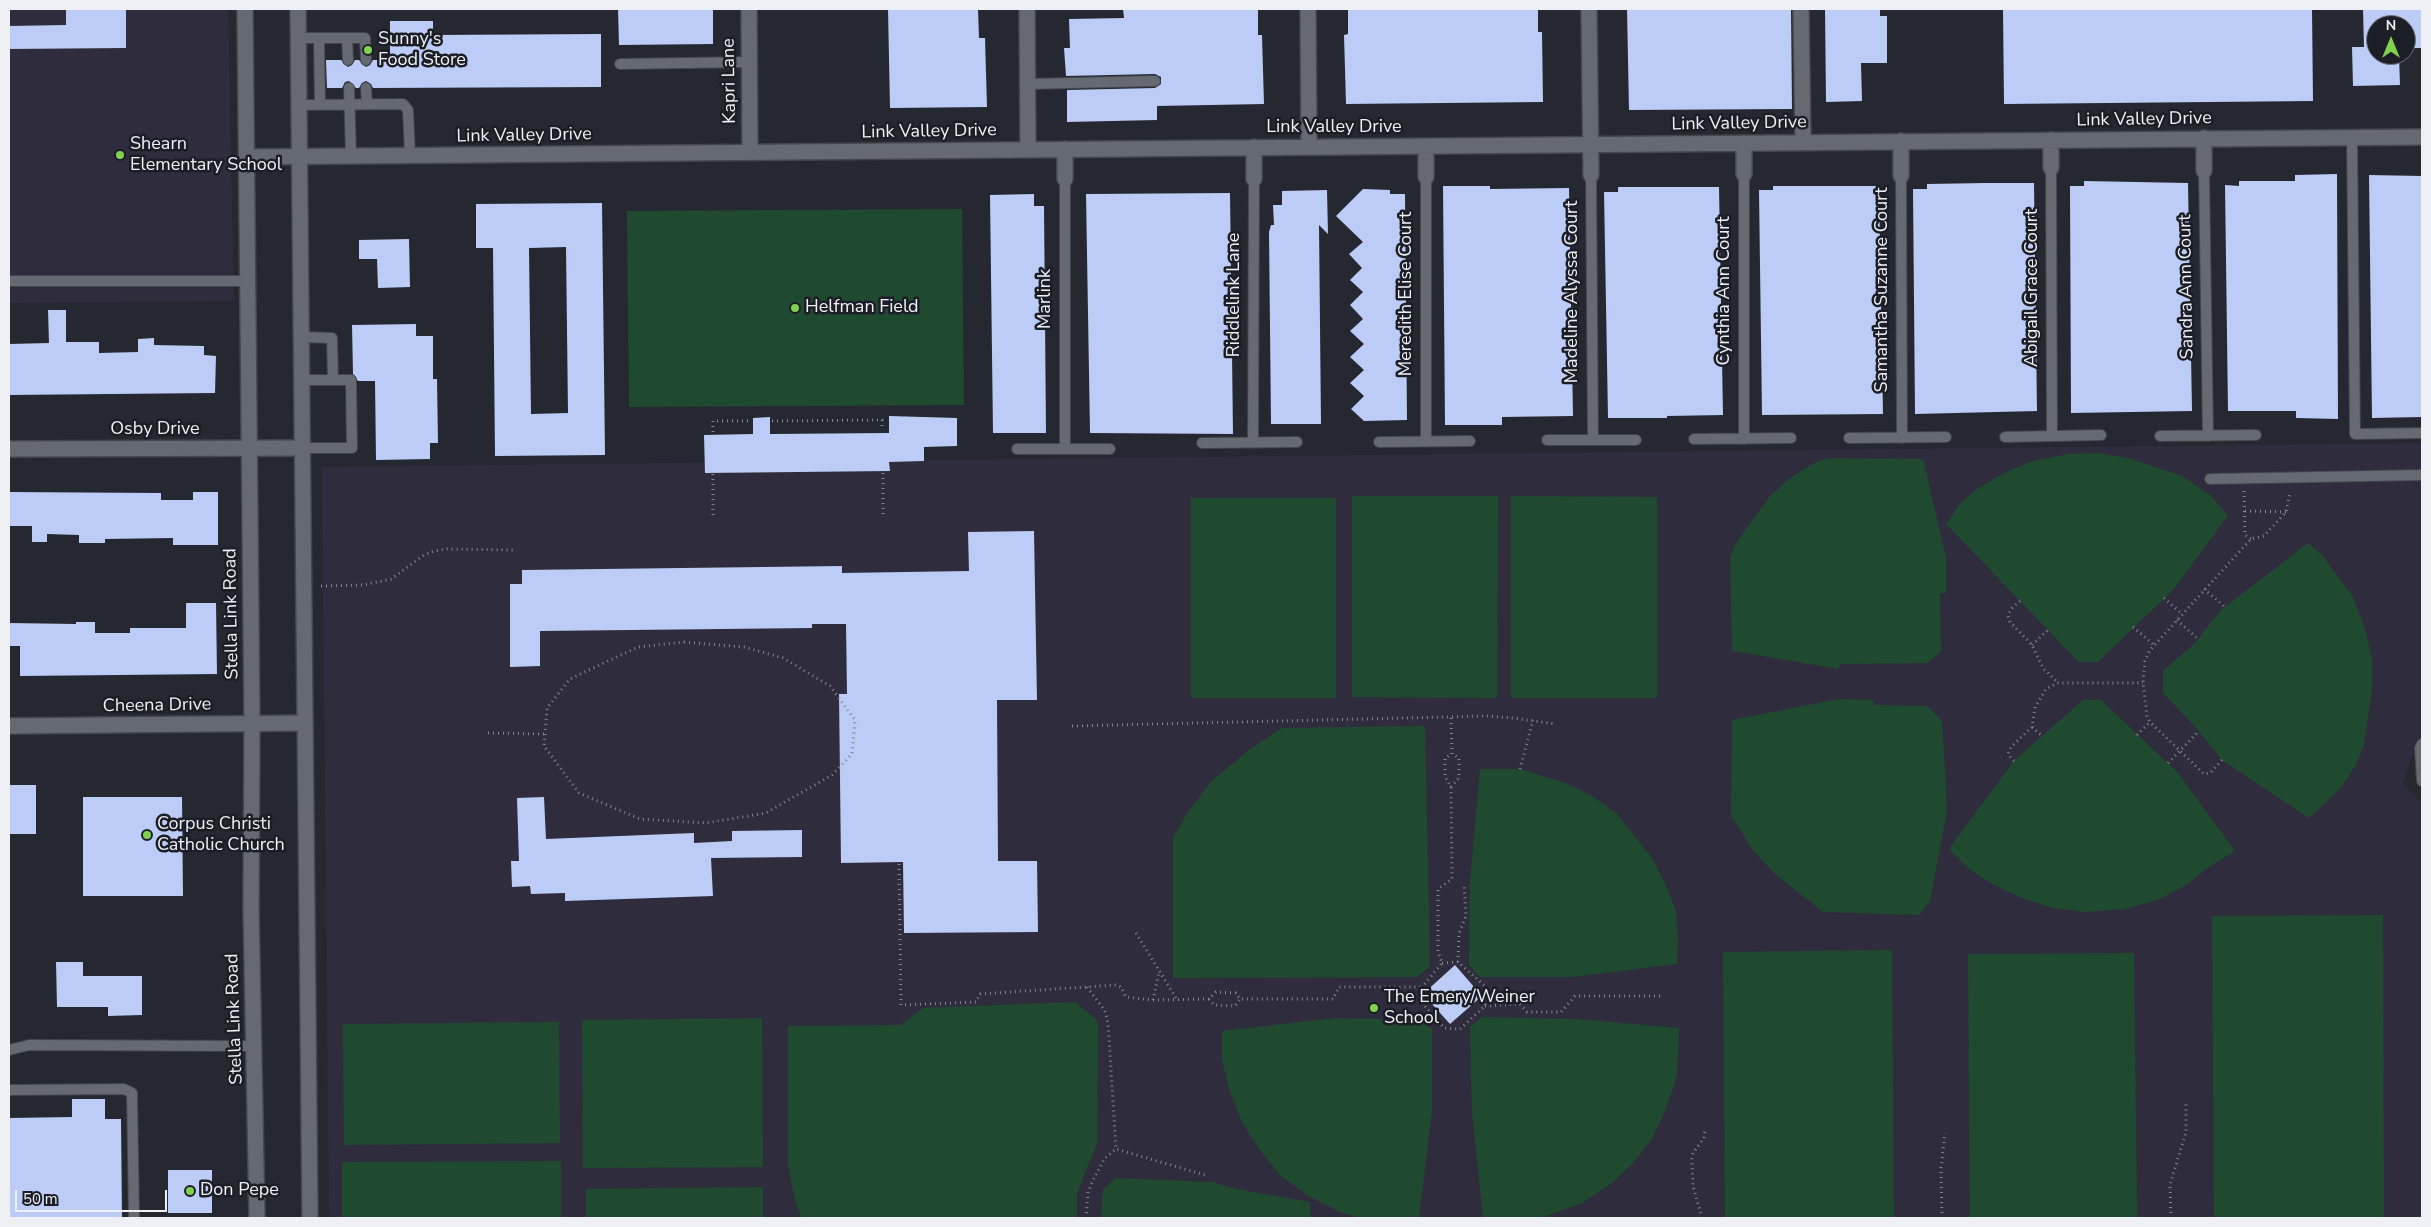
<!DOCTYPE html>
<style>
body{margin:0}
#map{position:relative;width:2431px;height:1227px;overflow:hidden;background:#252830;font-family:"Nunito Sans",sans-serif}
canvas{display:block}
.frame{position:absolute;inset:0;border:10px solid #eef0f6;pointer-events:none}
.north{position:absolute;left:2366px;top:15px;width:50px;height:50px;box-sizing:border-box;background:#1b1e26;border:1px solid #6f7279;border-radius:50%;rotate:0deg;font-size:14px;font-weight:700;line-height:20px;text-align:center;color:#eef0f6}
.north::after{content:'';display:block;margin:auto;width:18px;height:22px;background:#81d050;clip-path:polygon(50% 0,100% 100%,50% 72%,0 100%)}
.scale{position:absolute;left:15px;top:1190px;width:152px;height:22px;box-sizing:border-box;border:2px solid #eef0f6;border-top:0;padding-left:6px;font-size:15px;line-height:18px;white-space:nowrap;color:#eef0f6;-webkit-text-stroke:4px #1b1e26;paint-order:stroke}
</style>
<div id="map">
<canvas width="2431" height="1227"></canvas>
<div class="frame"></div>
<div class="north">N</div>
<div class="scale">50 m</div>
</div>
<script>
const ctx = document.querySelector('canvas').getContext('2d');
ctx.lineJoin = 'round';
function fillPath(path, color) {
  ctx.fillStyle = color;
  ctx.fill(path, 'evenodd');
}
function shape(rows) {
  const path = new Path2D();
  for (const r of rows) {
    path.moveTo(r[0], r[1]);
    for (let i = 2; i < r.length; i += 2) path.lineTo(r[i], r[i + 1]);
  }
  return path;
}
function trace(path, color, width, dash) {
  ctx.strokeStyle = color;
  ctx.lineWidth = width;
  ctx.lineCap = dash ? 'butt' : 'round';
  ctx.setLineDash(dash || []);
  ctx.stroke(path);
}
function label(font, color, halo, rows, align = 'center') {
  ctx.font = font + ' "Nunito Sans",sans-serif';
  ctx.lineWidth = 5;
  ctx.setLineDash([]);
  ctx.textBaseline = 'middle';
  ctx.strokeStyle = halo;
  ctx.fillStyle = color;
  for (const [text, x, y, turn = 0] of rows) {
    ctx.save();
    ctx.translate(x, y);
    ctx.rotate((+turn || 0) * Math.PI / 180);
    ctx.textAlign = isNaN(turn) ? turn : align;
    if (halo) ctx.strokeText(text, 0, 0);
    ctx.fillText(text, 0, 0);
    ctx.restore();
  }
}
fillPath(shape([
 [9,9,228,9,234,301,9,303],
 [2422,443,2422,728,2403,783,2422,804,2422,1212,2420,1218,329,1218,322,467]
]), '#2f2d3d');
fillPath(shape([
 [962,209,964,405,629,407,627,211],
 [2098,453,2128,458,2182,476,2210,495,2228,515,2174,589,2098,662,2079,662,1946,524,1960,504,1977,489,2004,473,2033,461,2068,454],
 [1828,458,1923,459,1946,558,1946,593,1940,593,1941,651,1927,663,1840,664,1839,669,1732,651,1730,557,1738,540,1770,496,1789,479,1812,464],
 [1352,496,1498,496,1497,698,1352,697],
 [1511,496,1657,497,1657,698,1511,698],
 [1191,498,1336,498,1336,698,1191,698],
 [2308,543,2322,555,2353,597,2366,632,2372,660,2372,690,2364,745,2355,766,2340,789,2309,818,2222,760,2199,731,2163,693,2163,671,2195,643,2221,610],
 [1839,699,1873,700,1874,705,1927,706,1942,721,1947,811,1930,901,1919,915,1823,912,1774,873,1752,849,1731,815,1732,720],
 [2083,700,2101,700,2178,773,2235,851,2209,867,2186,885,2160,899,2126,909,2086,912,2053,908,2022,898,1994,885,1970,870,1949,849,2014,761],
 [1425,726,1430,966,1417,977,1173,978,1173,838,1188,812,1213,780,1249,750,1282,728],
 [1480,769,1520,769,1568,784,1592,796,1616,813,1652,858,1665,883,1676,911,1678,940,1677,964,1572,977,1480,977,1469,965,1470,883],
 [2383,915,2384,1218,2214,1218,2212,916],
 [1892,950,1894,1218,1725,1218,1723,952],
 [2134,953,2137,1218,1970,1218,1968,954],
 [1075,1002,1098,1021,1097,1143,1077,1193,1077,1218,801,1218,794,1196,788,1163,788,1026,901,1025,923,1008],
 [1482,1017,1576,1019,1679,1028,1677,1076,1664,1114,1651,1140,1634,1162,1612,1183,1582,1203,1541,1218,1483,1218,1472,1112,1470,1027],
 [762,1018,763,1167,583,1168,582,1020],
 [1336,1018,1419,1020,1432,1029,1432,1109,1419,1218,1359,1218,1340,1212,1310,1197,1280,1175,1259,1149,1242,1122,1229,1089,1222,1059,1222,1031],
 [559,1022,560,1143,344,1145,343,1024],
 [561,1161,561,1218,342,1218,342,1162],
 [1116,1178,1212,1182,1236,1189,1310,1202,1310,1218,1101,1218,1103,1189],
 [763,1187,763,1218,586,1218,586,1189]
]), '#204a2f');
fillPath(shape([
 [66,9,126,9,126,48,9,49,9,26,66,25],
 [618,9,713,9,713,44,619,45],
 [888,9,978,9,979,38,985,38,987,107,890,108],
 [1123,9,1258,9,1258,35,1262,35,1264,104,1157,106,1157,120,1067,122,1067,90,1155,88,1161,84,1161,77,1155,74,1066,76,1064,48,1070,48,1069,19,1124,18],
 [1348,9,1538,9,1538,32,1542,32,1543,102,1346,104,1344,35,1348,34],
 [1627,9,1791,9,1792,109,1629,110],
 [1825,9,1880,9,1880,16,1887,16,1887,63,1861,63,1862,101,1826,102],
 [2003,9,2312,9,2313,101,2004,104],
 [2363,9,2422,9,2422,48,2406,48,2406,25,2376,25,2376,55,2399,55,2400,85,2353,86,2352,47,2364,47],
 [390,21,433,21,433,35,601,34,601,87,373,88,371,84,366,81,362,83,359,88,356,88,349,81,345,82,342,88,327,88,326,60,341,60,348,67,352,65,355,60,359,60,366,67,370,65,373,60,390,60],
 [2337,174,2338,419,2296,418,2296,411,2228,411,2225,185,2239,186,2239,181,2295,181,2295,175],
 [2369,175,2422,176,2422,417,2372,418],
 [2084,181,2188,183,2192,411,2071,413,2070,186,2084,186],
 [1985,183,2034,183,2037,411,1915,414,1913,189,1927,189,1927,184],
 [1443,186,1490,186,1490,189,1569,188,1573,416,1502,417,1502,425,1445,425],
 [1773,186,1879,186,1883,414,1762,415,1759,190,1773,190],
 [1618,187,1719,187,1723,415,1667,416,1667,418,1608,418,1604,192,1618,192],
 [1363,189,1390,190,1390,194,1405,194,1407,420,1364,421,1351,409,1364,396,1350,383,1364,370,1350,357,1364,344,1350,331,1363,319,1350,305,1363,292,1350,280,1362,268,1349,254,1363,242,1336,216],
 [1327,190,1328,234,1319,225,1321,424,1271,424,1269,232,1271,225,1274,225,1273,205,1282,205,1282,191],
 [1230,193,1233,434,1090,433,1086,194],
 [1034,194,1034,206,1044,206,1046,433,993,433,990,195],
 [602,203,605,455,495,456,493,248,476,248,476,204],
 [566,247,568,413,531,414,529,248],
 [409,239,410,287,378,288,377,259,359,259,359,240],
 [48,310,66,310,66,342,99,342,99,353,138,352,138,339,154,338,154,345,204,346,204,355,216,356,215,393,9,395,9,344,49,343],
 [416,324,416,336,433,336,433,379,437,379,438,443,430,443,430,459,376,460,375,381,358,381,353,374,352,325],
 [889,416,957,418,957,446,924,447,924,461,889,462,890,471,705,473,704,435,753,434,753,418,770,417,770,434,889,433],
 [9,492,161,493,161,500,193,500,193,492,218,492,218,545,173,545,173,538,105,539,105,543,79,543,79,535,47,534,47,542,32,542,32,526,9,526],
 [1034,531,1037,700,997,700,998,861,1037,861,1038,932,904,933,903,862,841,863,839,694,847,694,846,624,812,624,812,628,540,631,540,666,510,667,510,584,522,584,522,570,842,566,842,573,969,571,968,532],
 [186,603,216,603,217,674,20,676,20,646,9,646,9,623,76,624,76,622,95,622,95,633,130,633,130,628,186,628],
 [9,785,36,785,36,834,9,834],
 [83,797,182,797,183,896,83,896],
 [544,797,546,839,694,833,694,843,732,841,732,831,802,830,802,857,711,858,713,896,565,901,565,893,531,894,530,886,512,887,511,861,519,861,517,798],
 [56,962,83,962,83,976,142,976,142,1015,108,1016,108,1007,57,1007],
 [1455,965,1482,996,1450,1024,1423,994],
 [72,1099,105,1099,105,1119,121,1119,122,1218,9,1218,9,1118,72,1117],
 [168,1170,212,1170,212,1213,168,1213]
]), '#bcccf6');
const service = shape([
 [298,38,347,38,348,60],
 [319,38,320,105],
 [347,38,365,38,366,60],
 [620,64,749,62],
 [1028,84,1155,81],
 [349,88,351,156],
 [366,88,367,104],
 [298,105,403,104,408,110,410,155],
 [2352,137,2355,434,2422,433],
 [2051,168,2052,436],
 [2204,171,2208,436],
 [1744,174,1744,439],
 [1591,175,1593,440],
 [1901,176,1902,438],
 [1065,179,1065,449],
 [9,281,247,281],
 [301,337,332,338,333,380,301,380],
 [2160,436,2256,435],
 [2005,437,2101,435],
 [1849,438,1946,437],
 [1694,439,1791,438],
 [1547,440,1636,440],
 [1426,441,1426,177],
 [1253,442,1254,179],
 [1379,442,1470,441],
 [1202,443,1297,442],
 [302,448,352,448,351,380,333,380],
 [1017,449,1110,449],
 [2210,479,2422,475],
 [2422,744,2420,748,2422,781],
 [9,1050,29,1045,253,1046],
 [9,1090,124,1089,132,1093,134,1218]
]);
const minor = shape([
 [749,9,750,152],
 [1027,9,1028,150],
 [1308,9,1309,147],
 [1589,9,1591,175],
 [1801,9,1803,142],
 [2204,138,2204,171],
 [2051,140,2051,168],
 [1901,141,1901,176],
 [1744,143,1744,174],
 [1254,147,1254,179],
 [1065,149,1065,179],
 [246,157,2422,137],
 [1426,177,1426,146],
 [9,449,302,448],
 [9,726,305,723]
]);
const secondary = shape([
 [245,9,252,723,251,908,257,1218],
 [298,9,310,1218]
]);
trace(service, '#44464d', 12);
trace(minor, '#44464d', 18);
trace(secondary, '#44464d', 18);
trace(shape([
 [772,421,882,420,882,430],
 [713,432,713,421,751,421],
 [883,473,883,515],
 [713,474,713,516],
 [2244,491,2245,535,2251,539],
 [2245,511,2286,512],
 [321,586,363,585,391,579,424,555,434,551,447,549,516,550],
 [2204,589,2225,607],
 [2164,598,2182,614],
 [2020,601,2011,609,2008,616,2010,622,2032,645,2043,668,2058,683],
 [2177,620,2198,639],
 [2133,627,2154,645],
 [684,642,744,647,783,658,830,686,855,720,852,754,832,775,766,813,706,823,640,819,579,793,544,746,547,708,570,679,638,647,684,642],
 [2032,645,2048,630],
 [1072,726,1487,716,1513,718,1556,724],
 [2032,727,2042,736],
 [488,733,545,734],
 [2137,735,2150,722],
 [2222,760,2210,773,2204,774,2150,722,2147,716,2143,683,2145,661,2150,650,2251,539,2264,536,2286,512,2290,492],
 [2014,761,2008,754,2011,747,2032,727,2035,707,2046,689,2058,683,2143,683],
 [2168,763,2199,731],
 [1520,769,1533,720],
 [1451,787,1459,778,1459,758,1452,754],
 [899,864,901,1005,976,1002,980,994,1116,985,1121,987,1126,997,1153,1000,1209,999,1216,992,1236,993,1240,999,1333,999,1339,987,1422,987],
 [1136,933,1176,998],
 [1458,962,1459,933,1466,916,1464,884],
 [1442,963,1458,962,1485,986,1485,1006,1460,1029,1444,1028,1423,1004,1422,987,1442,963,1438,952,1438,889,1452,879,1451,787,1445,777,1445,758,1452,754,1451,717],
 [1087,987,1105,1011,1108,1023,1116,1149,1205,1175],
 [1209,999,1214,1005,1235,1006,1240,999],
 [1153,1000,1159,972],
 [1485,1006,1520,1004,1527,1012,1561,1012,1575,996,1662,996],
 [1086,1218,1088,1192,1094,1178,1105,1158,1116,1149],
 [1702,1218,1693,1186,1692,1159,1693,1153,1704,1138,1705,1130],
 [1942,1218,1941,1168,1945,1133],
 [2171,1218,2170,1184,2186,1132,2186,1102]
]), '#83868d', 3, [1, 4]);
trace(service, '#656972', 10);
trace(minor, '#656972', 15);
trace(secondary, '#656972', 15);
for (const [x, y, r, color] of [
 [368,50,5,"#81d050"],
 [120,155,5,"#81d050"],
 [795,308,5,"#81d050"],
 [147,835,5,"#81d050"],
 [1374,1008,5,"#81d050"],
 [190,1191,5,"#81d050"]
]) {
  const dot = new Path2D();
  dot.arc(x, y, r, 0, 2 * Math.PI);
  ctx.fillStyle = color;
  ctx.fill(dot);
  trace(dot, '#1b1e26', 2);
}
label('18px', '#eef0f6', '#1b1e26', [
 ["Sunny's",378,40],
 ["Food Store",378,61],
 ["Shearn",130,145],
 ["Elementary School",130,166],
 ["Helfman Field",805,308],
 ["Corpus Christi",157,825],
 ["Catholic Church",157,846],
 ["The Emery/Weiner",1384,998],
 ["School",1384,1019],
 ["Don Pepe",200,1191]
], 'left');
label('18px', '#eef0f6', '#1b1e26', [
 ["Kapri Lane",730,81,-91],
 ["Link Valley Drive",2144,120,-1],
 ["Link Valley Drive",1739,124,-1],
 ["Link Valley Drive",1334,128],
 ["Link Valley Drive",929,132,-1],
 ["Link Valley Drive",524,136,-1],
 ["Sandra Ann Court",2187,287,-91],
 ["Abigail Grace Court",2033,288,-90],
 ["Samantha Suzanne Court",1883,290,-90],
 ["Cynthia Ann Court",1725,291,-90],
 ["Madeline Alyssa Court",1573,292,-90],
 ["Meredith Elise Court",1407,294,-90],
 ["Riddlelink Lane",1235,295,-90],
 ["Marlink",1046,299,-90],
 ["Osby Drive",155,430],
 ["Stella Link Road",232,614,-91],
 ["Cheena Drive",157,706,-1],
 ["Stella Link Road",235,1019,-92]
]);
</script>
